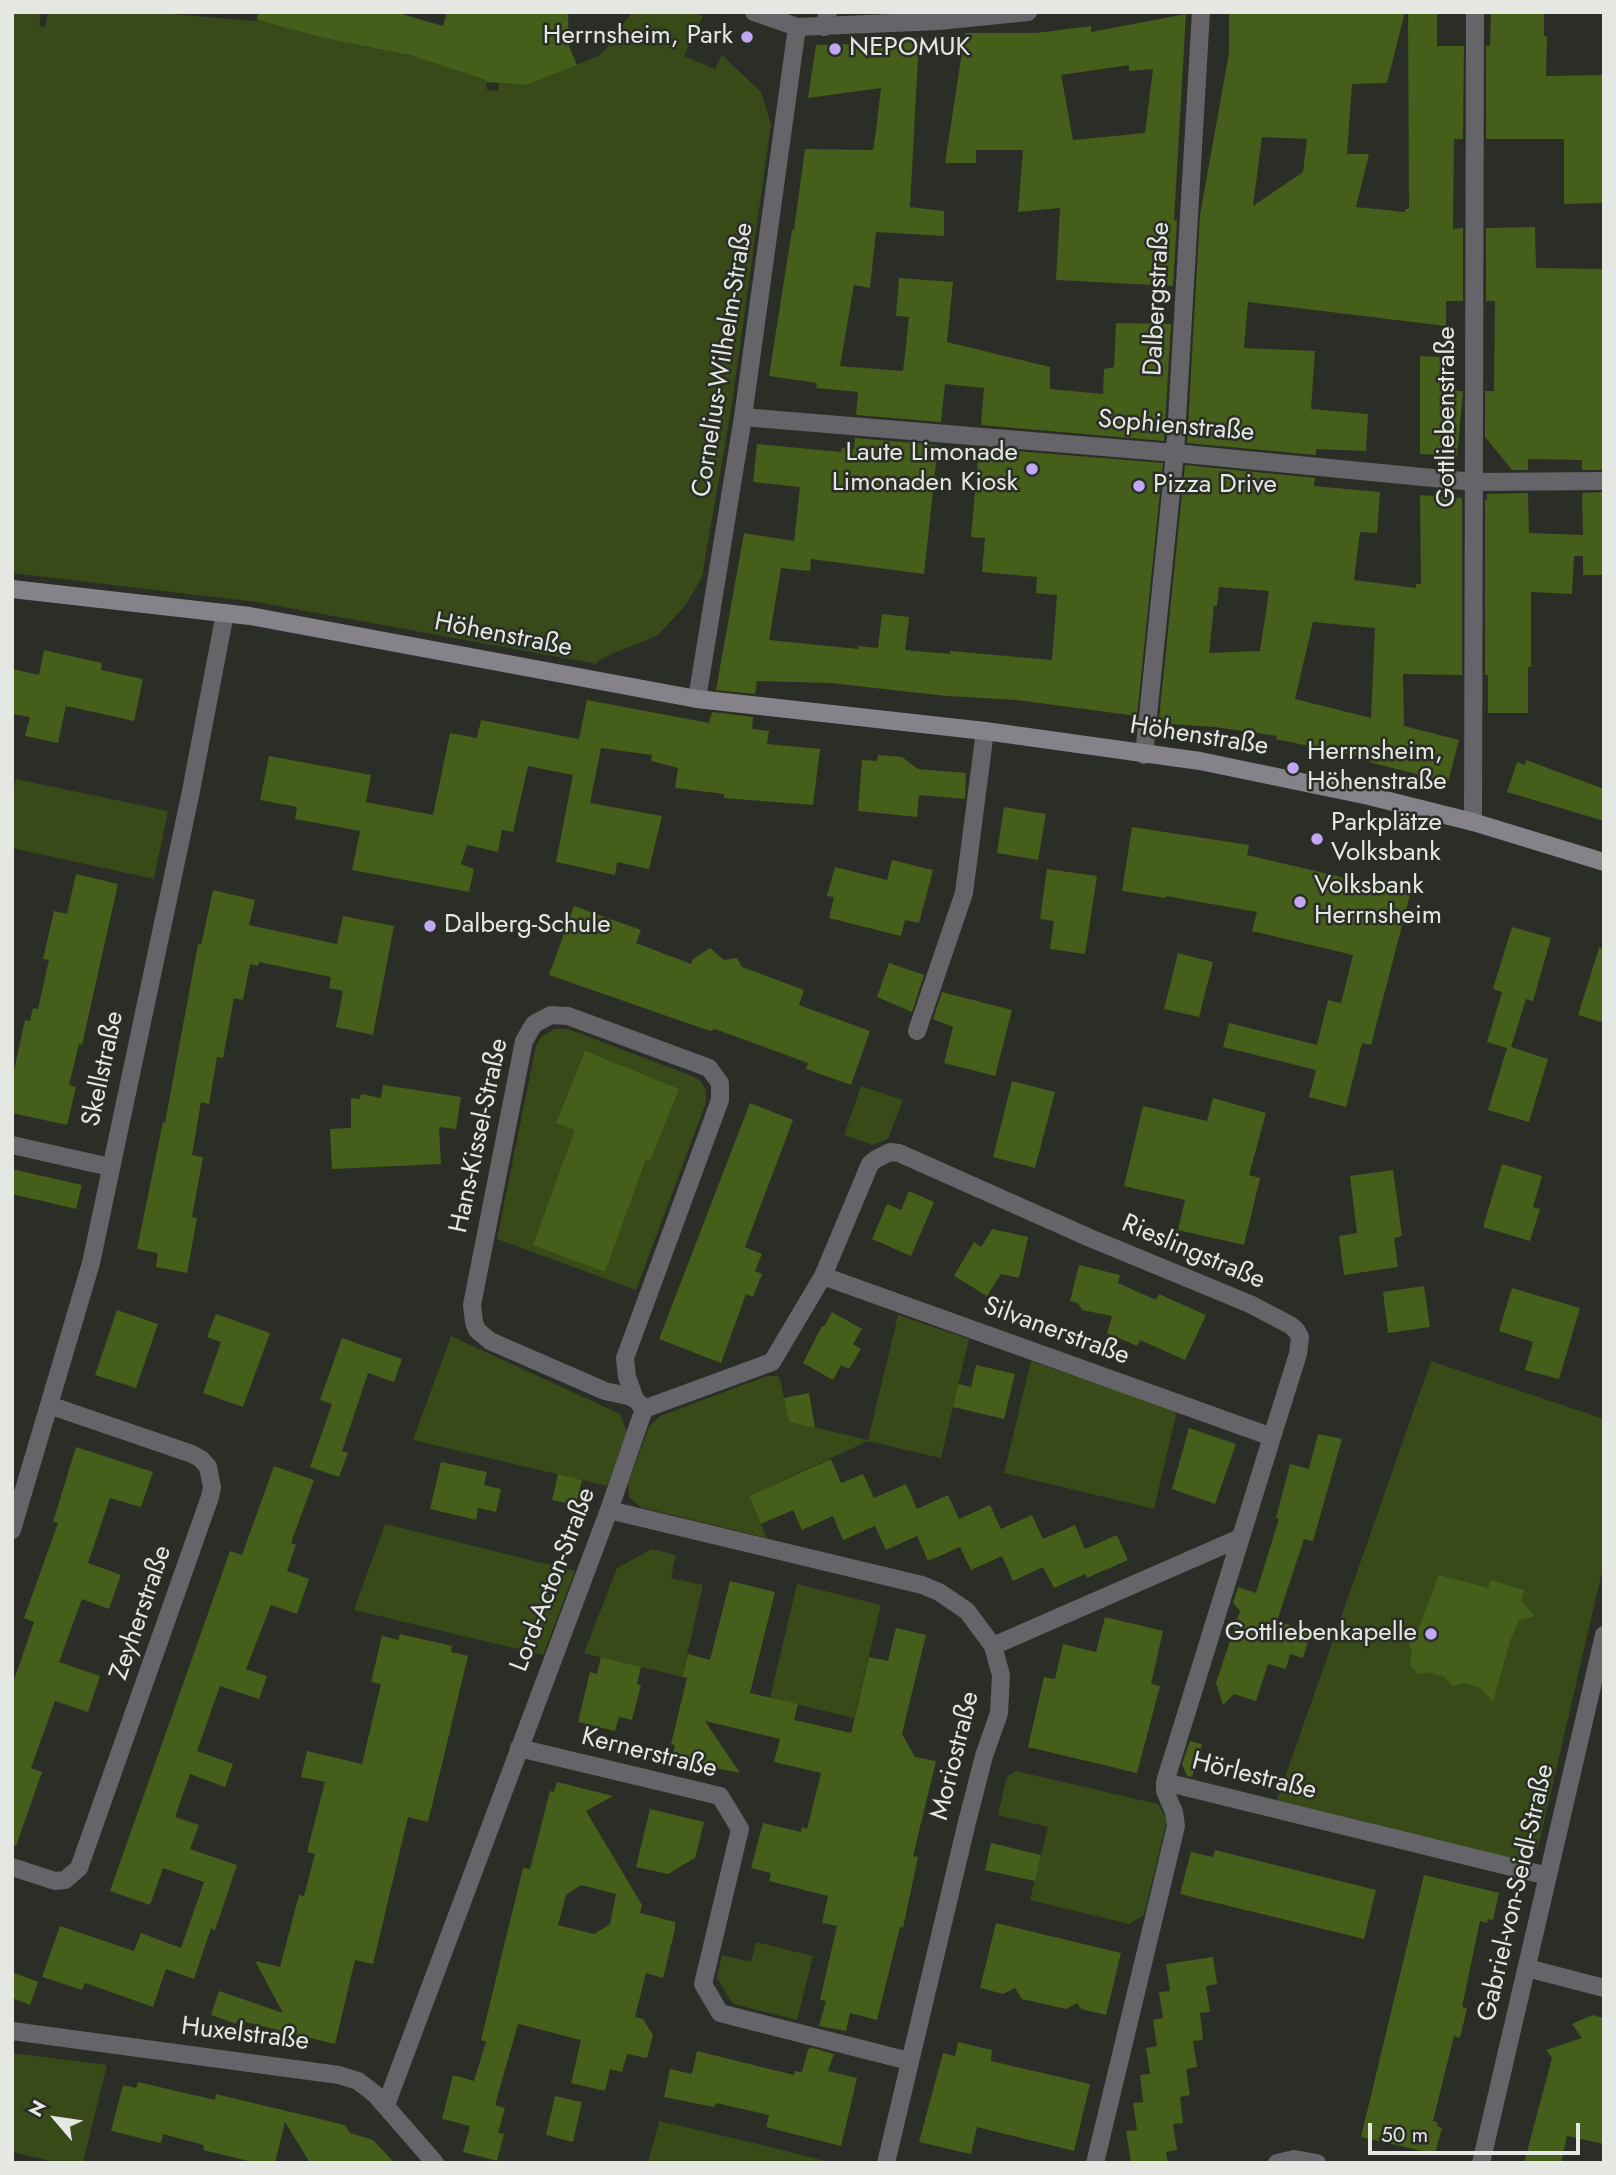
<!DOCTYPE html>
<meta charset="utf-8">
<style>
body{margin:0}
#map{position:relative;width:1616px;height:2175px;overflow:hidden;background:#2a2e27;font-family:Jost,sans-serif}
canvas{display:block}
.frame{position:absolute;inset:0;border:14px solid #e5e7e2;pointer-events:none}
.north{position:absolute;left:21px;top:2084px;width:70px;height:70px;-webkit-text-stroke:5px #2a2e27;paint-order:stroke;rotate:299deg;font-size:19px;font-weight:700;line-height:28px;text-align:center;color:#e5e7e2}
.north::after{content:'';display:block;margin:auto;width:24px;height:32px;background:#e5e7e2;clip-path:polygon(50% 0,100% 100%,50% 72%,0 100%)}
.scale{position:absolute;left:1368px;top:2123px;width:212px;height:32px;box-sizing:border-box;border:4px solid #e5e7e2;border-top:0;padding-left:9px;font-size:21px;line-height:24px;white-space:nowrap;color:#e5e7e2;-webkit-text-stroke:5px #2a2e27;paint-order:stroke}
</style>
<div id="map">
<canvas width="1616" height="2175"></canvas>
<div class="frame"></div>
<div class="north">N</div>
<div class="scale">50 m</div>
</div>
<script>
const ctx = document.querySelector('canvas').getContext('2d');
ctx.lineJoin = 'round';
function fillPath(path, color) {
  ctx.fillStyle = color;
  ctx.fill(path, 'evenodd');
}
function shape(rows) {
  const path = new Path2D();
  for (const r of rows) {
    path.moveTo(r[0], r[1]);
    for (let i = 2; i < r.length; i += 2) path.lineTo(r[i], r[i + 1]);
  }
  return path;
}
function trace(path, color, width, dash) {
  ctx.strokeStyle = color;
  ctx.lineWidth = width;
  ctx.lineCap = dash ? 'butt' : 'round';
  ctx.setLineDash(dash || []);
  ctx.stroke(path);
}
function label(font, color, halo, rows, align = 'center') {
  ctx.font = font + ' Jost,sans-serif';
  ctx.lineWidth = 5;
  ctx.setLineDash([]);
  ctx.textBaseline = 'middle';
  ctx.strokeStyle = halo;
  ctx.fillStyle = color;
  for (const [text, x, y, turn = 0] of rows) {
    ctx.save();
    ctx.translate(x, y);
    ctx.rotate((+turn || 0) * Math.PI / 180);
    ctx.textAlign = isNaN(turn) ? turn : align;
    if (halo) ctx.strokeText(text, 0, 0);
    ctx.fillText(text, 0, 0);
    ctx.restore();
  }
}
fillPath(shape([
 [12,12,41,12,39,26,45,27,48,12,149,12,265,22,328,39,431,60,486,80,487,90,498,91,499,83,527,85,598,56,606,49,632,12,688,12,703,16,684,56,715,69,722,55,761,92,771,124,731,410,702,577,685,606,657,636,614,653,598,661,597,664,256,602,12,573],
 [16,779,168,811,154,879,12,848,12,795],
 [554,1029,568,1029,692,1076,701,1081,706,1091,706,1103,636,1290,497,1239,536,1046,541,1037],
 [861,1086,903,1100,888,1139,873,1145,844,1135],
 [898,1315,969,1339,941,1458,868,1441,749,1496,767,1538,640,1507,629,1497,628,1483,649,1427,660,1416,767,1376,777,1376,780,1379,789,1421,868,1440],
 [451,1336,620,1414,627,1432,607,1486,413,1440],
 [1031,1361,1177,1411,1154,1509,1004,1473],
 [1431,1361,1604,1419,1604,1563,1538,1848,1518,1861,1277,1800],
 [385,1524,575,1571,543,1655,354,1610],
 [652,1549,676,1555,671,1578,703,1585,682,1677,584,1653,617,1568],
 [797,1584,881,1605,854,1718,770,1698],
 [1016,1771,1158,1804,1167,1820,1144,1915,1129,1924,1030,1900,1048,1827,998,1815,1006,1780,1009,1775],
 [756,1942,813,1956,797,2020,733,2004,717,1978,722,1955,751,1962],
 [12,2053,107,2065,83,2163,59,2163,12,2152],
 [659,2121,762,2145,833,2163,648,2163]
]), '#374a17');
fillPath(shape([
 [258,12,395,12,443,26,447,12,568,12,569,46,577,65,527,85,486,82,486,80,413,56,328,39,257,20],
 [1229,12,1405,12,1387,83,1352,84,1347,154,1369,154,1356,207,1405,212,1405,209,1409,209,1408,12,1437,12,1437,46,1464,46,1463,139,1454,139,1453,229,1463,228,1463,301,1446,301,1446,326,1248,302,1244,348,1315,351,1311,409,1368,414,1366,451,1316,449,1316,455,1187,443,1200,215,1229,53],
 [1262,137,1307,139,1303,172,1253,206],
 [1491,12,1544,12,1544,36,1547,36,1546,76,1604,75,1604,203,1564,204,1564,139,1486,139,1486,46,1490,46],
 [1186,14,1174,220,1177,221,1173,286,1056,280,1060,208,1018,212,1023,150,976,150,976,163,945,163,965,33,1036,33,1091,26,1091,32],
 [1129,65,1129,71,1153,69,1145,133,1073,140,1061,75],
 [919,38,910,207,944,211,944,236,876,232,870,288,854,285,840,366,903,371,909,317,896,316,899,278,953,282,947,342,1050,367,1050,389,1103,394,1104,369,1114,367,1116,323,1171,324,1164,441,981,425,984,388,945,384,941,422,856,415,858,392,816,388,817,383,769,376,792,230,794,230,805,149,873,150,876,130,881,88,808,98,816,45,888,43,888,39],
 [1535,227,1536,268,1604,269,1604,470,1582,470,1582,460,1528,459,1528,470,1512,470,1485,437,1485,391,1494,391,1495,301,1486,301,1486,228],
 [1420,356,1445,357,1444,390,1463,391,1457,456,1420,454],
 [855,438,938,445,924,574,811,559,810,571,781,568,769,640,858,649,858,646,878,648,882,614,909,617,905,650,950,654,950,651,1052,660,1057,595,1036,593,1037,577,982,572,985,538,971,537,979,448,1163,463,1137,716,1017,700,946,696,830,683,757,681,755,694,716,690,744,533,794,541,800,487,753,482,757,444,841,452,842,448,854,449],
 [1185,465,1315,478,1314,486,1380,492,1377,533,1360,532,1354,580,1416,588,1416,584,1421,584,1420,495,1462,498,1462,675,1403,674,1404,726,1459,740,1448,782,1369,762,1370,759,1276,739,1277,736,1214,727,1171,724,1171,721,1159,719],
 [1219,587,1269,591,1260,651,1209,653,1214,606,1217,606],
 [1313,622,1375,628,1371,718,1295,699],
 [1604,492,1604,575,1583,575,1583,556,1574,556,1572,594,1531,592,1531,667,1528,667,1528,713,1488,713,1488,675,1485,675,1485,500,1487,500,1487,494,1528,493,1529,533,1583,535,1582,493],
 [44,650,102,663,101,670,143,679,134,721,66,706,58,743,25,736,30,717,12,714,12,669,39,675],
 [587,700,709,723,712,712,753,717,752,729,769,731,767,744,820,749,813,805,724,798,724,794,675,788,678,768,651,761,652,755,601,748,590,803,662,816,649,869,617,862,615,875,556,862,573,775,528,766,513,832,502,830,498,852,467,845,461,864,474,869,469,892,352,870,360,831,295,819,297,807,260,800,269,756,371,775,366,802,433,815,450,733,477,738,481,720,579,739],
 [878,755,902,757,918,769,966,773,965,799,919,795,917,817,858,811,862,760,877,761],
 [1526,760,1604,789,1604,821,1507,792,1517,762,1525,765],
 [1004,807,1046,814,1038,860,997,853],
 [1132,827,1249,845,1247,855,1371,884,1373,877,1412,887,1371,1045,1362,1043,1346,1107,1309,1097,1316,1070,1223,1047,1229,1023,1317,1045,1328,1000,1341,1003,1353,955,1252,931,1257,912,1166,896,1166,898,1122,891],
 [892,860,933,870,919,923,905,920,901,936,829,918,834,897,827,896,835,867,887,880],
 [1047,869,1097,876,1085,954,1050,949,1054,921,1040,919],
 [76,874,118,884,82,1045,79,1044,69,1085,76,1087,67,1125,12,1113,12,1079,25,1020,30,1021,33,1008,38,1009,49,960,43,959,54,911,67,914],
 [213,890,255,900,249,925,337,944,343,916,394,926,373,1035,336,1027,343,991,329,988,331,977,259,962,258,966,250,964,243,1000,234,998,223,1058,217,1057,209,1104,201,1102,192,1155,203,1157,192,1217,197,1218,187,1273,156,1267,158,1253,137,1249,163,1122,165,1123,198,944,201,945],
 [574,906,641,930,636,943,691,964,693,959,710,948,724,960,737,958,742,967,804,990,799,1005,870,1031,851,1085,806,1069,808,1063,715,1029,710,1031,549,975],
 [1512,927,1551,938,1533,1001,1526,999,1511,1047,1548,1059,1529,1122,1488,1110,1507,1048,1487,1042,1502,992,1493,989],
 [1599,948,1604,949,1604,1023,1578,1015],
 [1178,953,1213,962,1199,1017,1164,1009],
 [889,963,924,975,912,1012,877,997],
 [942,992,1012,1010,995,1076,944,1063,953,1027,933,1019],
 [585,1051,679,1089,650,1161,646,1159,605,1272,533,1245,575,1130,556,1123],
 [1012,1081,1055,1092,1035,1168,993,1157],
 [383,1085,461,1097,456,1129,439,1127,441,1164,332,1169,330,1129,351,1128,351,1098,360,1099,361,1094,381,1098],
 [1213,1098,1266,1113,1249,1175,1260,1178,1244,1245,1178,1230,1185,1200,1124,1186,1143,1106,1207,1121],
 [750,1103,793,1120,745,1247,762,1254,755,1271,762,1274,753,1297,746,1294,721,1363,659,1339],
 [1502,1164,1542,1176,1533,1207,1540,1209,1530,1241,1483,1227],
 [12,1169,82,1185,76,1209,12,1194],
 [1393,1170,1402,1236,1394,1238,1398,1267,1344,1275,1339,1236,1357,1233,1350,1176],
 [909,1191,934,1202,911,1256,872,1239,887,1204,901,1210],
 [992,1229,1028,1237,1019,1278,1001,1274,987,1296,954,1276,974,1242,981,1247],
 [1079,1265,1120,1275,1118,1283,1156,1300,1159,1294,1206,1315,1185,1360,1140,1340,1137,1346,1107,1333,1112,1316,1082,1310,1078,1303,1070,1301],
 [1424,1286,1430,1327,1388,1333,1383,1292],
 [1512,1288,1580,1308,1559,1379,1525,1370,1533,1342,1499,1331],
 [117,1310,158,1324,136,1388,95,1375],
 [832,1312,862,1329,853,1344,861,1349,849,1369,841,1365,833,1380,803,1363,822,1326,824,1327],
 [216,1314,270,1333,243,1407,203,1393,221,1342,207,1337],
 [342,1338,402,1359,394,1382,368,1373,342,1451,348,1453,339,1477,310,1467,332,1404,320,1400],
 [976,1365,1015,1374,1004,1419,953,1407,958,1384,971,1387],
 [809,1393,815,1428,789,1422,784,1398],
 [1189,1428,1236,1444,1215,1504,1172,1489],
 [1318,1434,1342,1439,1313,1541,1304,1539,1277,1621,1311,1632,1303,1658,1290,1654,1286,1669,1268,1664,1256,1701,1234,1694,1223,1705,1216,1683,1240,1611,1233,1603,1238,1587,1256,1593,1279,1519,1276,1518,1290,1464,1309,1469],
 [76,1447,153,1472,141,1507,110,1498,88,1563,121,1575,109,1609,82,1599,59,1662,100,1676,88,1712,55,1701,31,1768,42,1772,16,1846,12,1846,12,1686,34,1622,24,1618,58,1523,53,1522],
 [831,1459,841,1483,863,1474,874,1498,906,1484,917,1509,948,1495,959,1519,990,1505,1001,1529,1032,1515,1043,1539,1075,1525,1085,1549,1117,1535,1128,1560,1087,1578,1085,1574,1054,1588,1043,1567,1013,1581,1002,1556,971,1570,960,1547,928,1561,917,1536,886,1550,875,1526,843,1540,833,1516,802,1530,793,1510,761,1524,749,1496],
 [441,1462,487,1472,484,1485,501,1489,496,1512,478,1508,476,1520,430,1509],
 [274,1466,314,1480,291,1543,296,1545,287,1571,309,1579,297,1614,271,1605,246,1669,267,1676,259,1699,220,1686,197,1751,233,1764,225,1787,190,1774,175,1817,199,1825,190,1849,237,1865,215,1930,211,1928,194,1979,166,1969,153,2007,85,1983,82,1990,42,1977,60,1926,134,1951,141,1933,181,1948,204,1882,163,1868,150,1905,110,1891,230,1551,242,1555],
 [558,1474,582,1480,576,1505,552,1500],
 [1439,1575,1488,1588,1491,1580,1524,1590,1521,1601,1535,1616,1519,1620,1510,1641,1493,1702,1480,1688,1464,1683,1452,1686,1445,1677,1428,1672,1418,1675,1410,1664,1412,1655,1409,1641,1415,1638],
 [730,1581,775,1592,750,1693,798,1704,794,1720,851,1733,869,1657,888,1661,896,1628,926,1635,902,1734,915,1757,936,1761,913,1856,918,1857,903,1928,900,1927,877,2020,850,2013,846,2031,819,2026,826,2001,820,2000,837,1926,822,1923,828,1896,769,1881,771,1873,751,1868,763,1823,801,1832,802,1827,807,1829,821,1773,774,1762,780,1739,705,1721,740,1773,706,1766,701,1763,672,1756,675,1745,671,1744,687,1678,682,1677,688,1654,710,1660],
 [1105,1617,1163,1631,1151,1684,1160,1686,1137,1773,1028,1747,1044,1677,1055,1679,1063,1644,1096,1652],
 [400,1634,452,1646,451,1652,468,1656,428,1822,408,1817,373,1964,355,1960,335,2044,237,2020,236,2024,211,2015,219,1991,283,2013,255,1961,280,1967,299,1895,304,1896,315,1854,307,1852,325,1782,301,1777,307,1751,362,1764,381,1684,371,1682,382,1636,398,1640],
 [601,1657,641,1667,637,1684,641,1685,632,1720,619,1717,615,1731,578,1722,590,1672,597,1674],
 [1190,1741,1202,1744,1192,1777,1187,1776,1182,1764],
 [557,1782,613,1796,586,1811,642,1905,640,1913,675,1922,675,1929,663,1978,646,1973,635,2017,643,2019,653,2035,647,2058,627,2054,622,2072,610,2069,605,2091,571,2083,581,2040,518,2024,495,2105,505,2108,498,2133,504,2134,497,2161,463,2152,470,2126,442,2119,453,2075,474,2081,486,2042,481,2040,523,1868,530,1869,550,1791,554,1792],
 [581,1885,616,1894,610,1924,594,1934,558,1925,566,1895],
 [650,1809,704,1822,695,1858,668,1874,636,1867],
 [991,1843,1041,1855,1035,1881,985,1870],
 [1215,1850,1376,1890,1364,1939,1180,1894,1191,1852,1213,1857],
 [1424,1875,1499,1893,1493,1920,1488,1919,1487,1923,1480,1921,1462,2007,1467,2008,1460,2038,1454,2036,1433,2121,1438,2123,1437,2126,1442,2128,1435,2154,1361,2137],
 [996,1923,1121,1953,1106,2015,1081,2009,1077,2003,1066,2009,1022,1999,1015,1988,1003,1994,980,1988],
 [1213,1957,1217,1984,1206,1986,1210,2012,1200,2013,1203,2040,1193,2041,1197,2067,1186,2069,1190,2095,1180,2097,1183,2123,1173,2124,1177,2150,1166,2152,1168,2163,1131,2163,1126,2131,1137,2130,1133,2103,1143,2102,1140,2075,1150,2074,1146,2048,1157,2046,1153,2020,1163,2018,1159,1992,1170,1991,1166,1964],
 [12,1972,38,1982,30,2005,12,1998],
 [1592,2015,1604,2018,1604,2144,1567,2136,1561,2163,1524,2163,1552,2058,1546,2050,1582,2038,1572,2024],
 [958,2042,992,2050,991,2061,1090,2084,1074,2151,977,2127,971,2154,919,2142,943,2053,955,2056],
 [813,2048,834,2054,828,2071,857,2078,841,2146,766,2127,769,2115,716,2103,714,2107,664,2097,670,2069,692,2074,697,2051,794,2075,795,2071,802,2072,808,2049],
 [138,2082,215,2100,216,2094,345,2125,350,2133,373,2140,395,2163,310,2163,285,2122,275,2163,257,2163,203,2150,204,2145,163,2134,161,2143,111,2131,123,2085,136,2088],
 [555,2096,582,2102,573,2142,546,2135]
]), '#455e19');
trace(shape([
 [824,27,828,12],
 [743,417,1175,453,1474,482,1604,481],
 [697,699,743,417,797,27],
 [1144,755,1175,453,1201,12],
 [1473,822,1475,12],
 [917,1031,964,893,985,731],
 [12,1145,110,1167],
 [823,1276,1272,1437],
 [635,1399,627,1377,625,1358,720,1100,720,1083,709,1068,701,1065,568,1016,551,1015,534,1024,524,1041,472,1305,474,1322,477,1330,490,1341,605,1391,628,1396,635,1399,644,1409],
 [609,1510,922,1585,939,1592,967,1611,993,1646,1001,1675,999,1713,984,1756,967,1822,886,2163],
 [12,1530,91,1263,191,791,225,613],
 [993,1646,1240,1538],
 [519,1748,720,1796,740,1829,703,1984,720,2013,909,2061],
 [1165,1782,1548,1876],
 [12,1867,55,1881,65,1880,79,1868,210,1497,212,1487,208,1467,201,1459,192,1454,49,1405],
 [1527,1968,1604,1988],
 [12,2031,339,2075,358,2081,375,2094,435,2163],
 [386,2105,609,1510,644,1409,772,1362,823,1276,870,1164,876,1159,890,1152,899,1153,1090,1238,1250,1304,1290,1325,1296,1330,1300,1337,1298,1354,1272,1437,1165,1782,1165,1791,1174,1812,1176,1826,1095,2163],
 [1277,2163,1294,2159,1317,2163],
 [1481,2163,1604,1635]
]), '#656468', 18);
trace(shape([
 [754,12,797,27,939,21,1028,12]
]), '#656468', 18);
trace(shape([
 [12,589,250,616,697,699,985,731,1200,761,1369,796,1473,822,1604,862]
]), '#858389', 18);
for (const [x, y, r, color] of [
 [747,37,7,"#c2a8f3"],
 [835,49,7,"#c2a8f3"],
 [1032,469,7,"#c2a8f3"],
 [1139,486,7,"#c2a8f3"],
 [1293,768,7,"#c2a8f3"],
 [1317,839,7,"#c2a8f3"],
 [1300,902,7,"#c2a8f3"],
 [430,926,7,"#c2a8f3"],
 [1431,1634,7,"#c2a8f3"]
]) {
  const dot = new Path2D();
  dot.arc(x, y, r, 0, 2 * Math.PI);
  ctx.fillStyle = color;
  ctx.fill(dot);
  trace(dot, '#2a2e27', 2.5);
}
label('26px', '#e5e7e2', '#2a2e27', [
 ["Herrnsheim, Park",733,37,"right"],
 ["NEPOMUK",849,49],
 ["Laute Limonade",1018,454,"right"],
 ["Limonaden Kiosk",1018,484,"right"],
 ["Pizza Drive",1153,486],
 ["Herrnsheim,",1307,753],
 ["Höhenstraße",1307,783],
 ["Parkplätze",1331,824],
 ["Volksbank",1331,854],
 ["Volksbank",1314,887],
 ["Herrnsheim",1314,917],
 ["Dalberg-Schule",444,926],
 ["Gottliebenkapelle",1417,1634,"right"]
], 'left');
label('26px', '#e5e7e2', '#2a2e27', [
 ["Dalbergstraße",1158,299,-87],
 ["Cornelius-Wilhelm-Straße",724,360,-81],
 ["Gottliebenstraße",1448,417,-90],
 ["Sophienstraße",1176,427,5],
 ["Höhenstraße",503,636,11],
 ["Höhenstraße",1199,737,9],
 ["Skellstraße",104,1069,-78],
 ["Hans-Kissel-Straße",480,1136,-78],
 ["Rieslingstraße",1193,1253,23],
 ["Silvanerstraße",1056,1332,20],
 ["Lord-Acton-Straße",554,1580,-69],
 ["Zeyherstraße",142,1613,-71],
 ["Kernerstraße",649,1754,14],
 ["Moriostraße",956,1756,-76],
 ["Hörlestraße",1254,1777,14],
 ["Gabriel-von-Seidl-Straße",1517,1893,-77],
 ["Huxelstraße",245,2035,7]
]);
</script>
